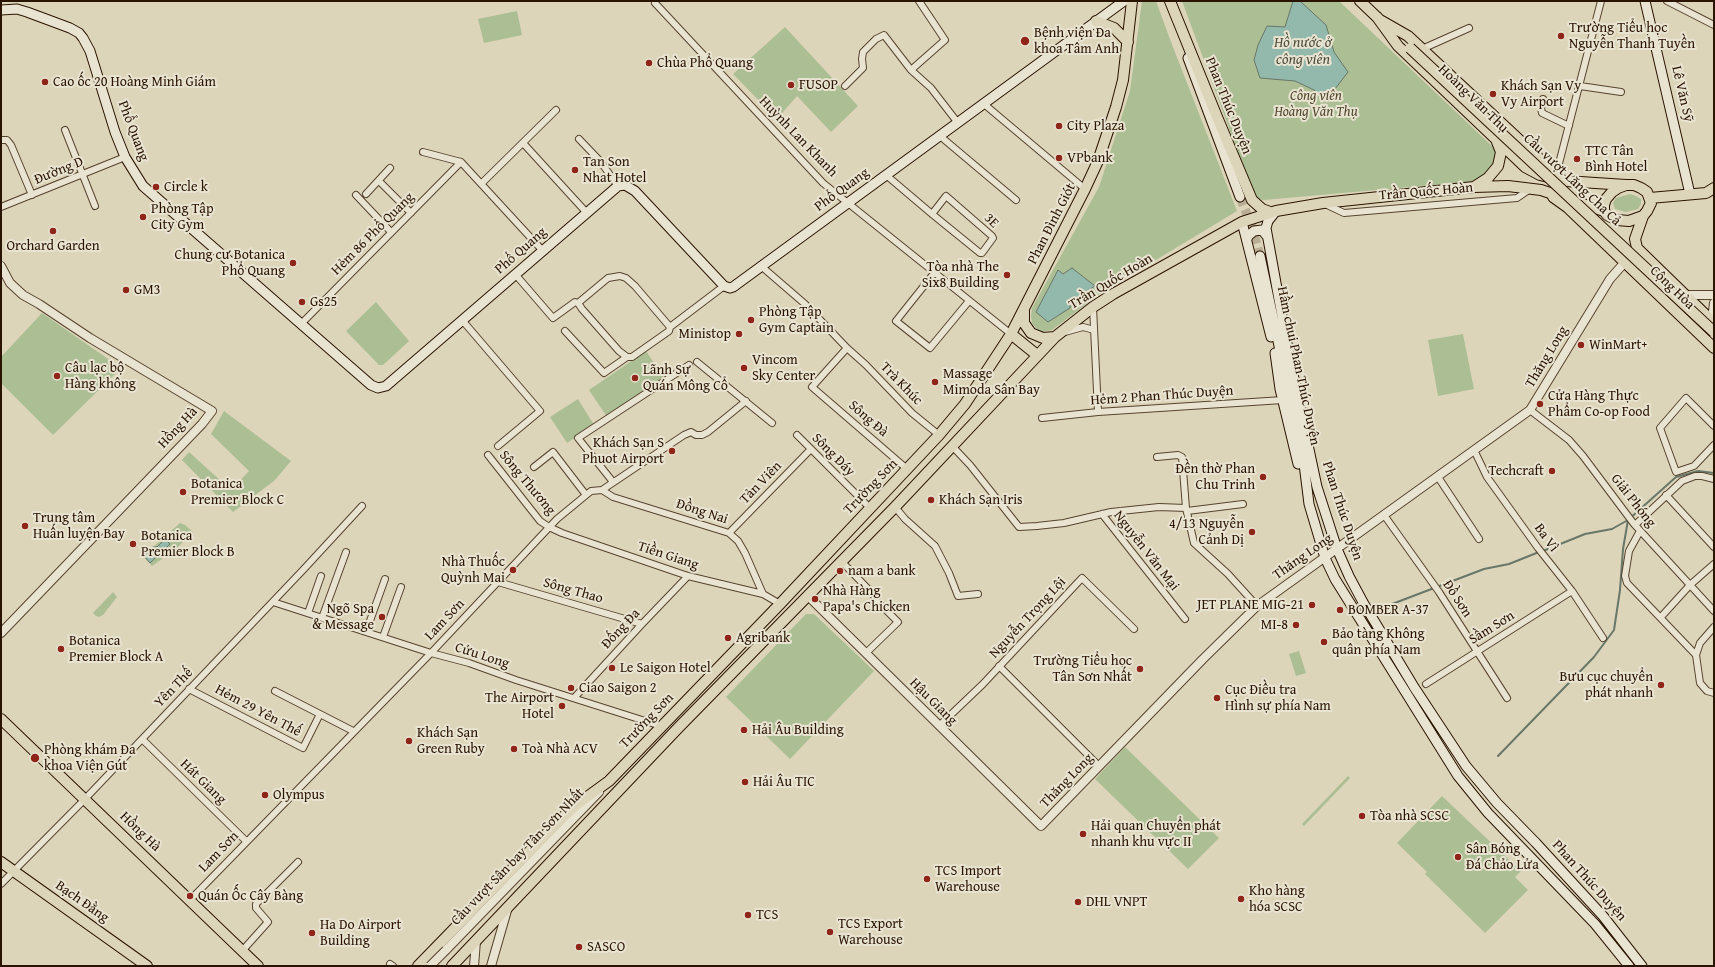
<!DOCTYPE html>
<meta charset="utf-8">
<style>
body{margin:0}
#map{position:relative;width:1715px;height:967px;overflow:hidden;background:#ddd5ba;font-family:"Gentium Book Plus",serif}
canvas{display:block}
.frame{position:absolute;inset:0;border:2px solid #2a1400;pointer-events:none}
</style>
<div id="map">
<canvas width="1715" height="967"></canvas>
<div class="frame"></div>
</div>
<script>
const ctx = document.querySelector('canvas').getContext('2d');
ctx.lineJoin = 'round';
function fillPath(path, color) {
  ctx.fillStyle = color;
  ctx.fill(path, 'evenodd');
}
function shape(rows) {
  const path = new Path2D();
  for (const r of rows) {
    path.moveTo(r[0], r[1]);
    for (let i = 2; i < r.length; i += 2) path.lineTo(r[i], r[i + 1]);
  }
  return path;
}
function trace(path, color, width, dash) {
  ctx.strokeStyle = color;
  ctx.lineWidth = width;
  ctx.lineCap = dash ? 'butt' : 'round';
  ctx.setLineDash(dash || []);
  ctx.stroke(path);
}
function label(font, color, halo, rows, align = 'center') {
  ctx.font = font + ' "Gentium Book Plus",serif';
  ctx.lineWidth = 4;
  ctx.setLineDash([]);
  ctx.textBaseline = 'middle';
  ctx.strokeStyle = halo;
  ctx.fillStyle = color;
  for (const [text, x, y, turn = 0] of rows) {
    ctx.save();
    ctx.translate(x, y);
    ctx.rotate((+turn || 0) * Math.PI / 180);
    ctx.textAlign = isNaN(turn) ? turn : align;
    if (halo) ctx.strokeText(text, 0, 0);
    ctx.fillText(text, 0, 0);
    ctx.restore();
  }
}
fillPath(shape([
 [1142,1,1156,1,1171,42,1237,211,1098,295,1052,330,1042,332,1036,328,1032,323,1031,316,1032,308,1099,187,1130,91],
 [1182,1,1339,1,1494,148,1496,154,1495,166,1478,181,1264,200,1259,199,1253,193],
 [517,11,522,35,484,43,478,19],
 [785,27,858,106,831,132,797,96,777,119,733,74],
 [1630,194,1636,196,1641,199,1641,204,1638,209,1626,212,1615,209,1613,203,1616,198],
 [376,302,409,341,383,365,379,365,346,331],
 [42,313,121,368,53,435,1,383,1,357],
 [1463,334,1474,389,1438,396,1428,340],
 [646,351,664,378,607,417,589,390],
 [578,399,594,425,567,443,550,417],
 [224,411,291,461,275,480,233,512,182,460,189,452,231,490,249,471,211,434],
 [180,523,185,525,193,532,177,548,152,566,143,556],
 [113,592,117,597,103,615,99,617,96,616,93,613],
 [806,614,814,614,874,671,790,759,726,697],
 [1299,651,1306,673,1296,676,1289,654],
 [1125,747,1219,838,1188,869,1095,779],
 [1348,776,1350,778,1304,826,1302,824],
 [1442,796,1521,871,1515,877,1528,890,1485,933,1425,874,1427,872,1397,843]
]), '#acbe94');
const water = shape([
 [1293,1,1300,1,1326,25,1334,52,1348,72,1332,93,1321,96,1314,90,1295,81,1260,78,1254,60,1258,45,1267,26,1285,27,1293,1],
 [1072,268,1095,286,1070,302,1070,308,1048,322,1036,312,1058,270,1063,274,1072,268],
 [165,539,170,544,150,563,144,556,153,547,157,547,165,539]
]);
fillPath(water, '#93b9ad');
trace(water, '#697768', 1);
trace(shape([
 [1543,551,1585,534,1612,529,1628,520,1676,477,1698,471,1714,473],
 [1379,609,1484,569,1509,564,1539,552],
 [1498,756,1594,657,1614,630,1620,590,1623,549,1628,520]
]), '#697768', 2);
trace(shape([
 [1240,197,1252,227,1260,256]
]), '#b9ae95', 9, [9, 4.5]);
const minor = shape([
 [1667,1,1714,25],
 [655,3,823,183,1011,334],
 [1422,49,1469,28],
 [911,70,945,40,919,1],
 [845,86,863,68,862,59,863,52,876,39,884,35,911,70,931,88,958,123],
 [1580,86,1621,92],
 [1543,99,1541,108,1542,113,1569,126],
 [984,104,1085,189],
 [65,130,95,206],
 [940,136,1016,200],
 [579,139,600,161,618,186],
 [1,140,7,140,11,145,32,195],
 [523,143,586,212],
 [423,152,461,162,542,250],
 [886,175,932,214,980,253,982,253,993,238,992,236,946,196,932,214],
 [1556,175,1601,1],
 [379,181,411,213],
 [482,183,556,110],
 [366,194,390,168],
 [356,195,391,232],
 [1325,204,1344,213,1517,198,1530,189],
 [1,207,125,157],
 [761,266,805,304,847,348,812,387,907,469],
 [935,272,896,321,930,348,969,301],
 [515,274,553,318,575,302,578,303],
 [578,303,582,309,619,351,627,357,632,357,669,331,670,327,724,286],
 [578,303,608,278,620,276,626,278,635,286,670,327],
 [1093,307,1098,412],
 [462,320,540,411,498,446],
 [301,324,461,162],
 [565,331,604,373,627,357],
 [1065,332,1083,327,1094,330],
 [847,348,866,365,912,413,939,435],
 [697,362,772,423],
 [1530,410,1569,440,1583,456,1634,524,1714,611],
 [1042,418,1098,412,1283,400],
 [1714,426,1686,398,1660,428,1676,472,1694,466,1714,445],
 [797,435,870,508],
 [952,446,970,465,1019,527,1037,526,1064,523,1111,512,1159,507,1186,508,1194,543,1228,574,1257,606],
 [1474,450,1487,477,1538,548,1572,591,1603,638],
 [488,455,540,521,549,527,562,533,688,576,763,594,780,604],
 [1157,457,1178,455,1182,457,1186,508],
 [534,467,553,452,586,495],
 [1438,477,1479,539],
 [613,482,578,438,689,365],
 [602,490,613,497,729,533,738,541,745,553,763,594],
 [1666,495,1714,547],
 [895,507,905,519,935,546,949,573,958,596,978,594],
 [1187,511,1243,504],
 [1102,514,1185,619],
 [1384,515,1439,592,1507,698],
 [1635,525,1682,481,1695,476,1702,476,1714,479],
 [1640,531,1629,551,1625,576,1627,583,1696,655],
 [729,533,810,450],
 [842,562,873,594,876,600,898,622,866,653],
 [498,582,642,624],
 [273,602,431,653,469,663,516,680,661,726],
 [308,613,321,576],
 [1661,617,1690,585,1714,564],
 [322,618,346,552],
 [1714,627,1700,643,1696,655,1700,683,1707,691,1714,693],
 [366,632,385,579],
 [383,637,401,587],
 [999,666,1099,766],
 [1426,684,1572,591],
 [189,689,303,748,320,714],
 [275,691,353,731],
 [574,698,642,624,688,576],
 [939,726,983,684,1082,578,1134,629],
 [142,739,246,841],
 [1,884,85,799,303,570,362,506],
 [190,900,431,653,557,519,591,491,602,490,684,435,691,432,696,435,702,435,708,432,746,401],
 [242,951,268,922,256,908,256,904,298,862],
 [390,964,393,966]
]);
const tertiary = shape([
 [1,266,10,283,23,295,39,304,90,338,212,411,202,424,1,633],
 [1685,295,1714,295],
 [1712,320,1714,303],
 [808,596,1041,826,1203,659,1257,606,1530,410,1610,279,1625,262],
 [446,950,599,792],
 [474,966,476,941],
 [491,966,508,907]
]);
const secondary = shape([
 [1645,1,1690,194],
 [1,10,17,9,27,12,70,28,79,33,83,38,90,51,115,132,125,157,143,186,371,385,378,388,386,386,618,186,625,185,635,191,724,286,730,288,733,287,1124,1],
 [1188,58,1240,197],
 [1276,211,1268,221,1266,228,1290,360,1317,487,1337,549,1349,576,1364,604,1414,687,1466,766,1497,803,1536,843,1603,916,1642,966],
 [1242,222,1271,337],
 [1247,239,1248,236,1254,231,1262,230,1267,236],
 [1260,256,1304,464,1309,504,1325,558,1335,579,1458,776,1488,813,1595,924,1629,966],
 [1275,353,1280,389,1298,464]
]);
const primary = shape([
 [1170,1,1217,117,1252,200,1262,209,1270,212],
 [1360,1,1382,22],
 [1377,17,1398,46,1525,167,1540,175,1565,181,1626,185],
 [1380,20,1408,36,1560,178],
 [1096,21,1114,28,1128,42],
 [1626,185,1634,185,1641,188,1647,192,1651,203,1647,211,1643,216,1629,221,1617,220,1607,215,1604,211,1604,205,1606,199,1612,192,1618,188,1626,185],
 [1474,187,1488,178,1498,166,1501,152,1497,142],
 [1553,197,1567,207,1714,348],
 [1650,198,1706,193,1714,188],
 [1643,216,1635,239,1637,248,1714,323],
 [1024,311,1024,323,1031,333,1043,338,1055,337],
 [1011,334,1037,355],
 [1,719,258,966],
 [1,862,147,966],
 [418,966,560,820,576,805,609,781,780,604,939,435,965,404,1011,334,1085,189,1098,161,1116,107,1123,80,1132,1],
 [452,966,679,727,895,507,1055,337,1093,307,1113,294,1242,222,1276,211,1323,203,1474,187,1508,186,1541,190,1604,211]
]);
trace(minor, '#57442e', 8);
trace(tertiary, '#57442e', 10);
trace(secondary, '#2a1400', 11);
trace(primary, '#2a1400', 12);
trace(minor, '#e9e4d2', 6);
trace(tertiary, '#e9e4d2', 8);
trace(secondary, '#e9e4d2', 9);
trace(primary, '#ddd5ba', 10);
const tertiaryBridge = shape([
 [430,966,446,950]
]);
const primaryBridge = shape([
 [1410,48,1714,332]
]);
trace(tertiaryBridge, '#57442e', 10, []);
trace(primaryBridge, '#2a1400', 12, []);
trace(tertiaryBridge, '#e9e4d2', 8);
trace(primaryBridge, '#ddd5ba', 10);
for (const [x, y, r, color] of [
 [1561,36,4,"#8f2418"],
 [1025,41,5,"#8f2418"],
 [649,63,4,"#8f2418"],
 [45,82,4,"#8f2418"],
 [791,85,4,"#8f2418"],
 [1493,94,4,"#8f2418"],
 [1059,126,4,"#8f2418"],
 [1059,158,4,"#8f2418"],
 [1577,159,4,"#8f2418"],
 [575,170,4,"#8f2418"],
 [156,187,4,"#8f2418"],
 [143,217,4,"#8f2418"],
 [53,231,4,"#8f2418"],
 [293,263,4,"#8f2418"],
 [1007,275,4,"#8f2418"],
 [126,290,4,"#8f2418"],
 [302,302,4,"#8f2418"],
 [751,320,4,"#8f2418"],
 [739,334,4,"#8f2418"],
 [1581,345,4,"#8f2418"],
 [744,368,4,"#8f2418"],
 [57,376,4,"#8f2418"],
 [635,378,4,"#8f2418"],
 [935,382,4,"#8f2418"],
 [1540,404,4,"#8f2418"],
 [672,451,4,"#8f2418"],
 [1552,471,4,"#8f2418"],
 [1263,477,4,"#8f2418"],
 [183,492,4,"#8f2418"],
 [931,500,4,"#8f2418"],
 [25,526,4,"#8f2418"],
 [1252,532,4,"#8f2418"],
 [133,544,4,"#8f2418"],
 [513,570,4,"#8f2418"],
 [840,571,4,"#8f2418"],
 [815,599,4,"#8f2418"],
 [1312,605,4,"#8f2418"],
 [1340,610,4,"#8f2418"],
 [382,617,4,"#8f2418"],
 [1296,625,4,"#8f2418"],
 [728,638,4,"#8f2418"],
 [1324,642,4,"#8f2418"],
 [61,649,4,"#8f2418"],
 [612,668,4,"#8f2418"],
 [1140,669,4,"#8f2418"],
 [1661,685,4,"#8f2418"],
 [571,688,4,"#8f2418"],
 [1217,698,4,"#8f2418"],
 [562,706,4,"#8f2418"],
 [744,730,4,"#8f2418"],
 [409,741,4,"#8f2418"],
 [514,749,4,"#8f2418"],
 [35,758,5,"#8f2418"],
 [745,782,4,"#8f2418"],
 [265,795,4,"#8f2418"],
 [1362,816,4,"#8f2418"],
 [1083,834,4,"#8f2418"],
 [1458,857,4,"#8f2418"],
 [927,879,4,"#8f2418"],
 [190,896,4,"#8f2418"],
 [1241,899,4,"#8f2418"],
 [1078,902,4,"#8f2418"],
 [748,915,4,"#8f2418"],
 [830,932,4,"#8f2418"],
 [312,933,4,"#8f2418"],
 [579,947,4,"#8f2418"]
]) {
  const dot = new Path2D();
  dot.arc(x, y, r, 0, 2 * Math.PI);
  ctx.fillStyle = color;
  ctx.fill(dot);
  trace(dot, '#e9e4d2', 1.5);
}
label('14px', '#2a1400', '#e9e4d2', [
 ["Trường Tiểu học",1569,28],
 ["Nguyễn Thanh Tuyền",1569,44],
 ["Bệnh viện Đa",1034,33],
 ["khoa Tâm Anh",1034,49],
 ["Chùa Phổ Quang",657,63],
 ["Cao ốc 20 Hoàng Minh Giám",53,82],
 ["FUSOP",799,85],
 ["Khách Sạn Vy",1501,86],
 ["Vy Airport",1501,102],
 ["City Plaza",1067,126],
 ["TTC Tân",1585,151],
 ["Bình Hotel",1585,167],
 ["VPbank",1067,158],
 ["Tan Son",583,162],
 ["Nhat Hotel",583,178],
 ["Circle k",164,187],
 ["Phòng Tập",151,209],
 ["City Gym",151,225],
 ["Orchard Garden",53,246,"center"],
 ["Chung cư Botanica",285,255,"right"],
 ["Phổ Quang",285,271,"right"],
 ["Tòa nhà The",999,267,"right"],
 ["Six8 Building",999,283,"right"],
 ["GM3",134,290],
 ["Gs25",310,302],
 ["Phòng Tập",759,312],
 ["Gym Captain",759,328],
 ["Ministop",731,334,"right"],
 ["WinMart+",1589,345],
 ["Vincom",752,360],
 ["Sky Center",752,376],
 ["Câu lạc bộ",65,368],
 ["Hàng không",65,384],
 ["Lãnh Sự",643,370],
 ["Quán Mông Cổ",643,386],
 ["Massage",943,374],
 ["Mimoda Sân Bay",943,390],
 ["Cửa Hàng Thực",1548,396],
 ["Phẩm Co-op Food",1548,412],
 ["Khách Sạn S",664,443,"right"],
 ["Phuot Airport",664,459,"right"],
 ["Đền thờ Phan",1255,469,"right"],
 ["Chu Trinh",1255,485,"right"],
 ["Techcraft",1544,471,"right"],
 ["Botanica",191,484],
 ["Premier Block C",191,500],
 ["Khách Sạn Iris",939,500],
 ["Trung tâm",33,518],
 ["Huấn luyện Bay",33,534],
 ["4/13 Nguyễn",1244,524,"right"],
 ["Cảnh Dị",1244,540,"right"],
 ["Botanica",141,536],
 ["Premier Block B",141,552],
 ["Nhà Thuốc",505,562,"right"],
 ["Quỳnh Mai",505,578,"right"],
 ["nam a bank",848,571],
 ["Nhà Hàng",823,591],
 ["Papa's Chicken",823,607],
 ["JET PLANE MIG-21",1304,605,"right"],
 ["Ngõ Spa",374,609,"right"],
 ["& Message",374,625,"right"],
 ["BOMBER A-37",1348,610],
 ["MI-8",1288,625,"right"],
 ["Bảo tàng Không",1332,634],
 ["quân phía Nam",1332,650],
 ["Agribank",736,638],
 ["Botanica",69,641],
 ["Premier Block A",69,657],
 ["Trường Tiểu học",1132,661,"right"],
 ["Tân Sơn Nhất",1132,677,"right"],
 ["Le Saigon Hotel",620,668],
 ["Bưu cục chuyển",1653,677,"right"],
 ["phát nhanh",1653,693,"right"],
 ["Ciao Saigon 2",579,688],
 ["Cục Điều tra",1225,690],
 ["Hình sự phía Nam",1225,706],
 ["The Airport",554,698,"right"],
 ["Hotel",554,714,"right"],
 ["Hải Âu Building",752,730],
 ["Khách Sạn",417,733],
 ["Green Ruby",417,749],
 ["Toà Nhà ACV",522,749],
 ["Phòng khám Đa",44,750],
 ["khoa Viện Gút",44,766],
 ["Hải Âu TIC",753,782],
 ["Olympus",273,795],
 ["Tòa nhà SCSC",1370,816],
 ["Hải quan Chuyển phát",1091,826],
 ["nhanh khu vực II",1091,842],
 ["Sân Bóng",1466,849],
 ["Đá Chảo Lửa",1466,865],
 ["TCS Import",935,871],
 ["Warehouse",935,887],
 ["Kho hàng",1249,891],
 ["hóa SCSC",1249,907],
 ["Quán Ốc Cây Bàng",198,896],
 ["DHL VNPT",1086,902],
 ["TCS",756,915],
 ["TCS Export",838,924],
 ["Warehouse",838,940],
 ["Ha Do Airport",320,925],
 ["Building",320,941],
 ["SASCO",587,947]
], 'left');
label('14px', '#2a1400', '#e9e4d2', [
 ["Lê Văn Sỹ",1682,94,77],
 ["Hoàng Văn Thụ",1473,99,44],
 ["Phan Thúc Duyện",1228,106,68],
 ["Phổ Quang",133,131,69],
 ["Huỳnh Lan Khanh",798,137,46],
 ["Đường D",59,171,-22],
 ["Cầu vượt Lăng Cha Cả",1572,180,43],
 ["Phổ Quang",842,190,-36],
 ["Trần Quốc Hoàn",1426,192,-5],
 ["3E",991,221,45],
 ["Phan Đình Giót",1052,224,-63],
 ["Hẻm 86 Phổ Quang",373,234,-45],
 ["Phổ Quang",521,251,-41],
 ["Trần Quốc Hoàn",1111,282,-31],
 ["Cộng Hòa",1672,288,44],
 ["Thăng Long",1547,357,-59],
 ["Hầm chui Phan Thúc Duyện",1298,366,78],
 ["Trà Khúc",901,384,46],
 ["Hẻm 2 Phan Thúc Duyện",1162,396,-4],
 ["Sông Đà",868,419,41],
 ["Hồng Hà",178,428,-47],
 ["Sông Đáy",833,455,45],
 ["Sông Thương",527,483,50],
 ["Tản Viên",761,483,-46],
 ["Trường Sơn",871,487,-46],
 ["Giải Phóng",1633,501,52],
 ["Phan Thúc Duyện",1342,511,72],
 ["Đồng Nai",702,512,18],
 ["Ba Vì",1546,538,54],
 ["Nguyễn Văn Mại",1146,551,52],
 ["Tiền Giang",668,556,18],
 ["Thăng Long",1303,557,-35],
 ["Sông Thao",573,591,16],
 ["Đồ Sơn",1457,599,57],
 ["Nguyễn Trọng Lội",1028,618,-47],
 ["Lam Sơn",445,620,-47],
 ["Sầm Sơn",1492,628,-32],
 ["Đống Đa",621,629,-47],
 ["Cửu Long",482,656,18],
 ["Yên Thế",174,688,-46],
 ["Hậu Giang",933,702,45],
 ["Hẻm 29 Yên Thế",258,711,28],
 ["Trường Sơn",647,721,-46],
 ["Thăng Long",1067,781,-46],
 ["Hát Giang",203,782,44],
 ["Hồng Hà",140,832,44],
 ["Lam Sơn",219,852,-46],
 ["Cầu vượt Sân bay Tân Sơn Nhất",518,857,-46],
 ["Phan Thúc Duyện",1589,881,48],
 ["Bạch Đằng",82,902,35]
]);
label('italic 14px', '#51472c', '#e9e4d2', [
 ["Công viên",1316,96],
 ["Hoàng Văn Thụ",1316,112]
]);
label('italic 15px', '#4f4e3d', '#e9e4d2', [
 ["Hồ nước ở",1303,43],
 ["công viên",1303,60]
]);
</script>
